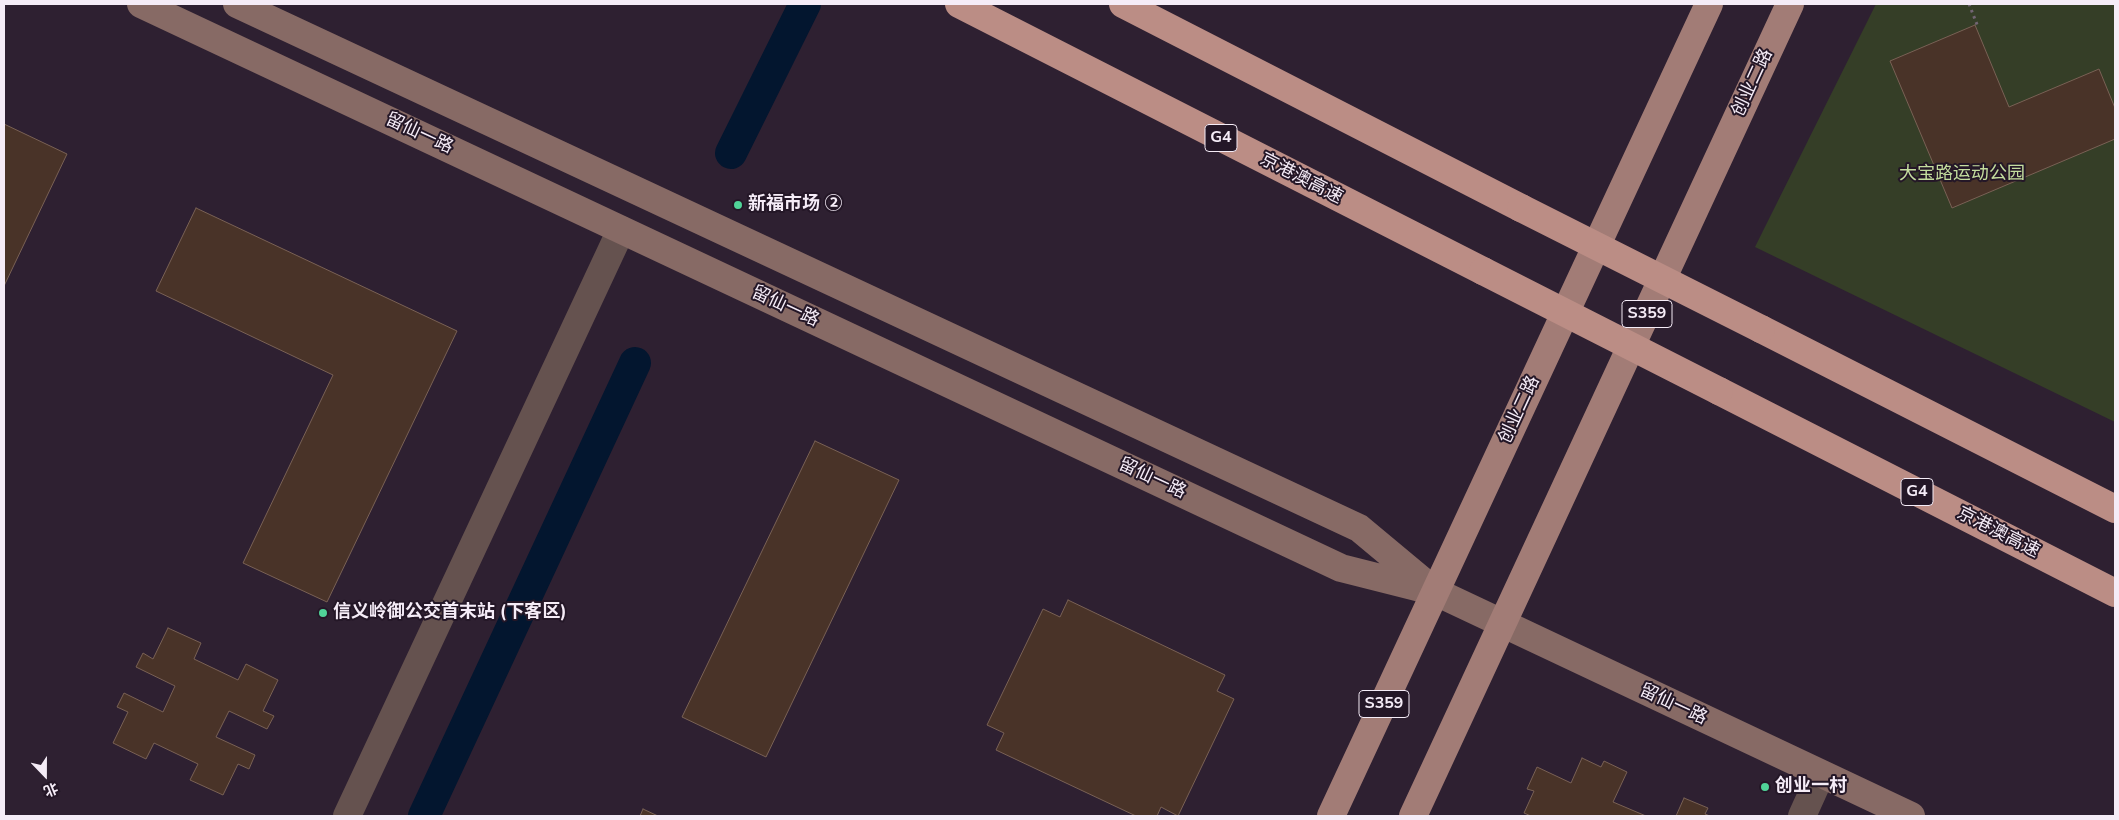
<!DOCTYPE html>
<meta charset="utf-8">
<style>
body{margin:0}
#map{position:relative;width:2119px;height:820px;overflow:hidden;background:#2e2031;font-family:"Nunito Sans","Noto Sans SC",sans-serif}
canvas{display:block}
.frame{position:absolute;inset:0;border:5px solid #f5ecf7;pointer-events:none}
.north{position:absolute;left:20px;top:750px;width:50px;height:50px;-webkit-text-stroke:4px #241727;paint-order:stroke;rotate:158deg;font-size:14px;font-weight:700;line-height:20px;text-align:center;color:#f5ecf7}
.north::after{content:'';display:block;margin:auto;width:18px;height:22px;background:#f5ecf7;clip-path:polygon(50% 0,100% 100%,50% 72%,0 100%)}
</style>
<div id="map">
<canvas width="2119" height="820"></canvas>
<div class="frame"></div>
<div class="north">北</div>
</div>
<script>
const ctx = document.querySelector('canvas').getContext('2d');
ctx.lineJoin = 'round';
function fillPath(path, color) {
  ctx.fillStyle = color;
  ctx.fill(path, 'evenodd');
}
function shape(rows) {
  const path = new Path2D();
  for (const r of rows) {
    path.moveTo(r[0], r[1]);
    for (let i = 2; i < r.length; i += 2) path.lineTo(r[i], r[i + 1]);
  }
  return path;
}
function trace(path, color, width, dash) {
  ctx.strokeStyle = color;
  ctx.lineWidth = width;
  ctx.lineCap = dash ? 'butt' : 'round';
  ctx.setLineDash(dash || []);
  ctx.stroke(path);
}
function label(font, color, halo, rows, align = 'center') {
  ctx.font = font + ' "Nunito Sans","Noto Sans SC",sans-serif';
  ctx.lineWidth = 4;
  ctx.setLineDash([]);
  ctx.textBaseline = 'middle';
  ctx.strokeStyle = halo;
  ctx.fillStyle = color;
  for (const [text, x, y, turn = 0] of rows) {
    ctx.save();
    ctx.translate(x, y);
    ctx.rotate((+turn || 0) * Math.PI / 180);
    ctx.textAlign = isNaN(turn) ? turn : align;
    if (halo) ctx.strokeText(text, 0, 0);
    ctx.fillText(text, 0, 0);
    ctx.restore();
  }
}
fillPath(shape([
 [1876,4,2115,4,2115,422,1755,247]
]), '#353e27');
trace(shape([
 [731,153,805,4],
 [424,816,635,363]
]), '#03162f', 32);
const building = shape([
 [1975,25,2009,107,2099,69,2115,108,2115,139,1952,208,1890,61,1975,25],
 [4,124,67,154,4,286,4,124],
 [196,208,457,331,327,602,243,563,333,375,156,291,196,208],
 [815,441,899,480,766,757,682,717,815,441],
 [1068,600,1225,675,1217,691,1234,699,1178,816,1161,807,1157,816,1136,816,996,750,1004,733,987,725,1043,609,1060,617,1068,600],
 [168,628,201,643,194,659,238,680,246,664,278,680,263,711,274,716,267,729,229,711,216,737,255,755,249,769,238,764,223,795,190,780,198,764,154,743,146,759,113,743,128,712,117,707,124,693,163,712,175,686,136,667,143,653,153,659,168,628],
 [1582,758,1601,767,1604,761,1627,772,1613,802,1646,816,1531,816,1524,813,1534,791,1527,789,1537,767,1571,783,1582,758],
 [1684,798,1708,808,1705,814,1710,816,1676,816,1684,798],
 [643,809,658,816,640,816,643,809]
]);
fillPath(building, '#493328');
trace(building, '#796155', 1);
trace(shape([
 [1969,4,1978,27]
]), '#726574', 3, [2.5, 4]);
trace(shape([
 [347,816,621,230],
 [1802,816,1821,774]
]), '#65524f', 28);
trace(shape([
 [141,4,1341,568,1436,592,1911,816],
 [237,4,1359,528,1431,588]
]), '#876a65', 28);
trace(shape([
 [1331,816,1709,4],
 [1413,816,1790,4]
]), '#a27c76', 28);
trace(shape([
 [959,4,1483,271],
 [1123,4,1521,208],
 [1761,329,2115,509],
 [1719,391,2115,593]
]), '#bb8d85', 28);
trace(shape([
 [1521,208,1761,329],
 [1483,271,1719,391]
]), '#bb8d85', 28);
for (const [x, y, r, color] of [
 [738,205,5,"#50d398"],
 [323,613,5,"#50d398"],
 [1765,787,5,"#50d398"]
]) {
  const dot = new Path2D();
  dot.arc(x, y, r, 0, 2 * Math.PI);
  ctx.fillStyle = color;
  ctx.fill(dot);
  trace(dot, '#241727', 2);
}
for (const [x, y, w] of [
 [1221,138,32],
 [1647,314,50],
 [1917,492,32],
 [1384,704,50]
]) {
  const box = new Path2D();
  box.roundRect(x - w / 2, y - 13.5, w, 27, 4);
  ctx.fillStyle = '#241727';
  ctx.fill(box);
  trace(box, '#f5ecf7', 1);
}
label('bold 16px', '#f5ecf7', null, [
 ["G4",1221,138],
 ["S359",1647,314],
 ["G4",1917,492],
 ["S359",1384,704]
]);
label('18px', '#f5ecf7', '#241727', [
 ["创业二路",1753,83,-65],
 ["留仙一路",419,134,25],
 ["京港澳高速",1301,179,27],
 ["留仙一路",785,307,25],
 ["创业二路",1520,410,-65],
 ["留仙一路",1152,479,25],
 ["京港澳高速",1998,533,27],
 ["留仙一路",1673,705,25]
]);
label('18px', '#c4dd9e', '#241727', [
 ["大宝路运动公园",1962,175]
]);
label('bold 18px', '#f5ecf7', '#241727', [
 ["新福市场 ②",748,205],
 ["信义岭御公交首末站 (下客区)",333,613],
 ["创业一村",1775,787]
], 'left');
</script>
